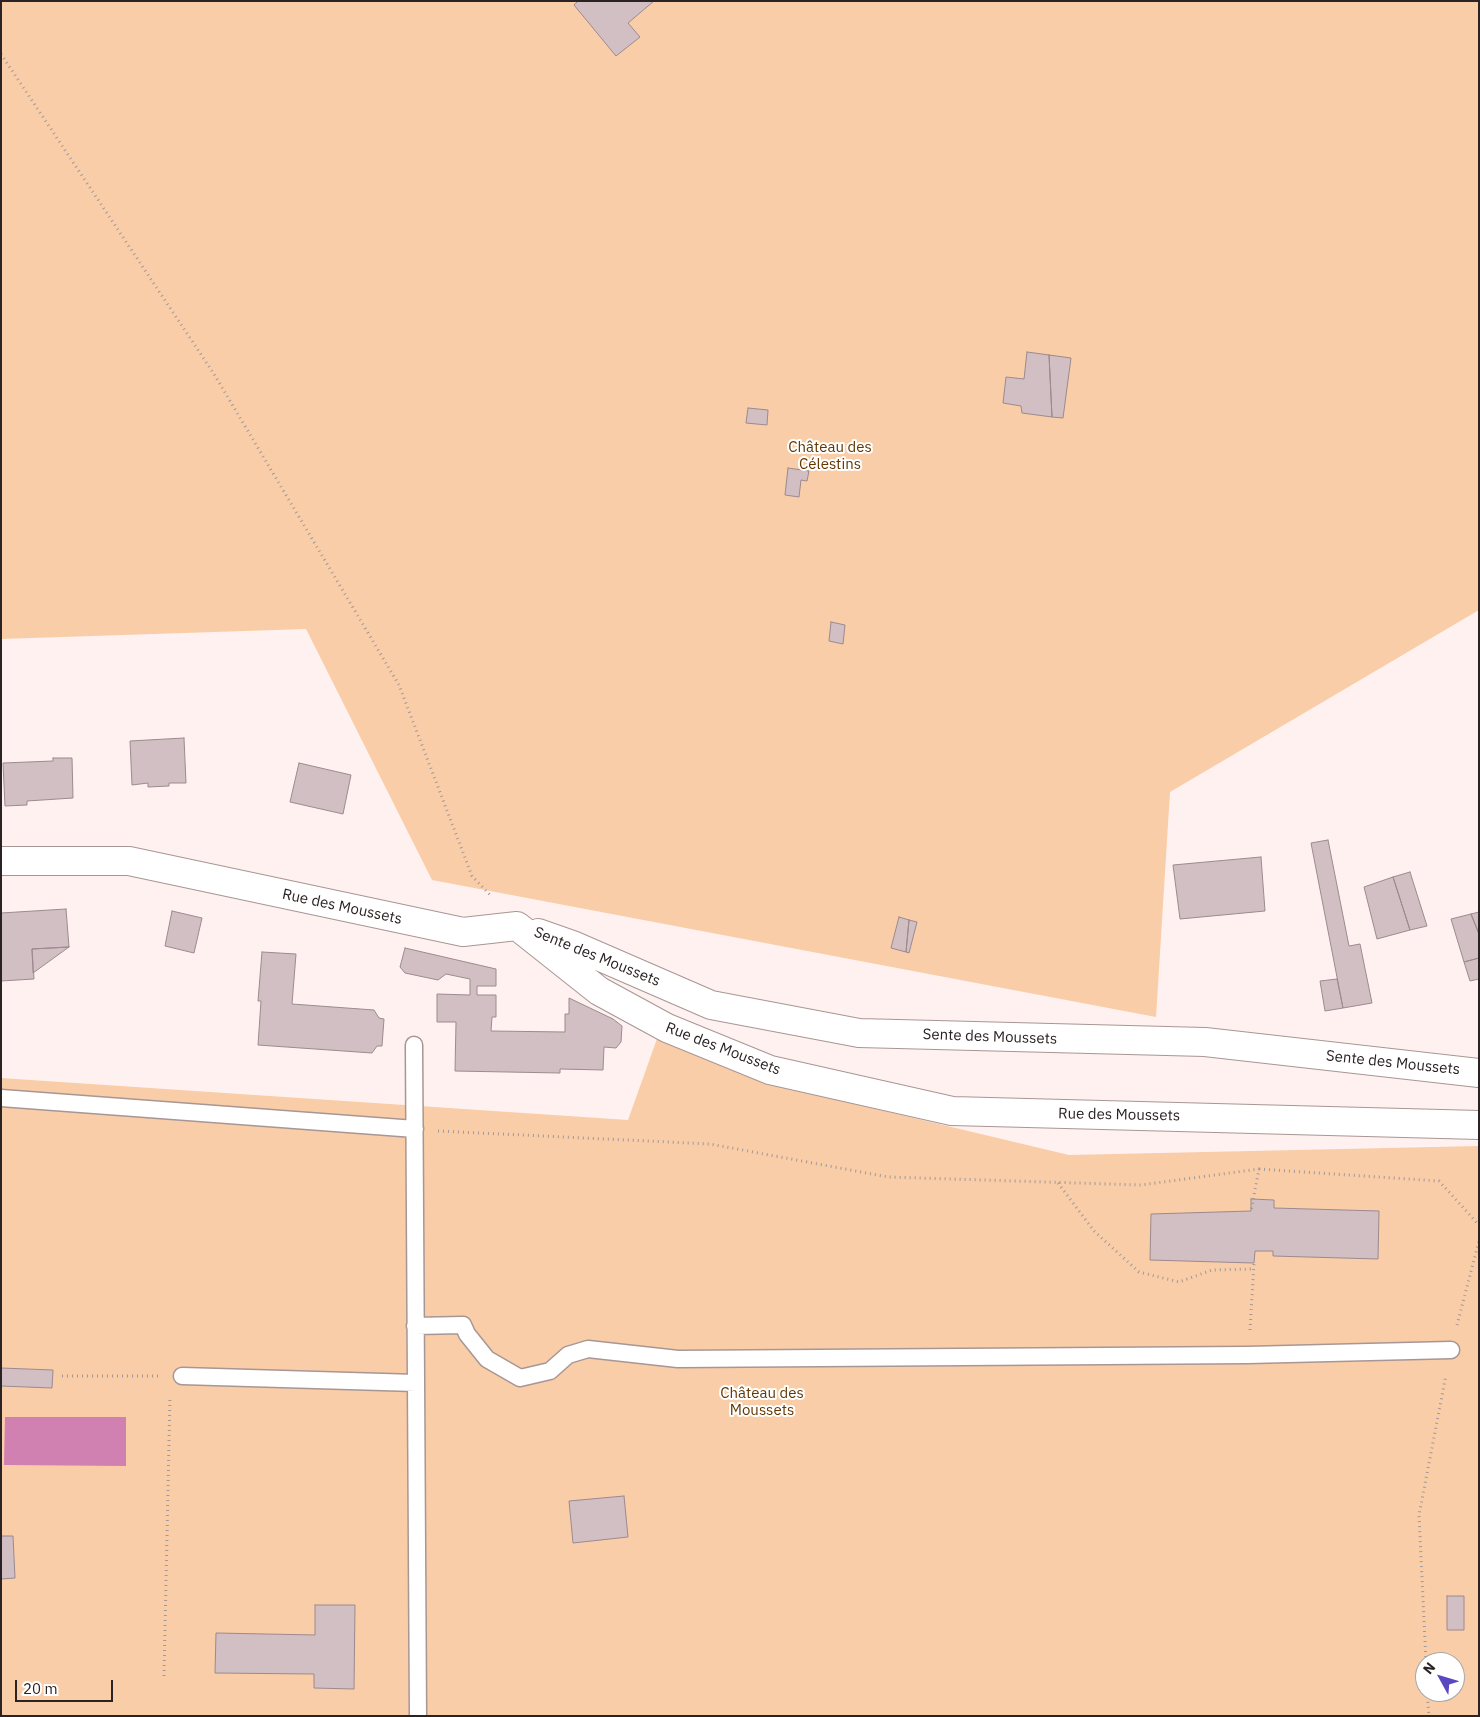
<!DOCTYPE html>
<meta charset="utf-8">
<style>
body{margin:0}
#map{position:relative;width:1480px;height:1717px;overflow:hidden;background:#fef1f0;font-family:"IBM Plex Sans",sans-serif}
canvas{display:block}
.frame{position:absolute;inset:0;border:2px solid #2b2323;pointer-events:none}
.north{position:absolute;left:1415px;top:1652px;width:50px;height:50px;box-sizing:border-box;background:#fff;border:1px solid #aaa7a7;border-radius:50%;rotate:309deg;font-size:14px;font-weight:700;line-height:20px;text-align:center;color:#2b2323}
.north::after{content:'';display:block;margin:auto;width:18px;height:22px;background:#5849c0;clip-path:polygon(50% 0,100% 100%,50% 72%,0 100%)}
.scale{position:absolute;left:15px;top:1680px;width:98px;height:22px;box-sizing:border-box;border:2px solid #2b2323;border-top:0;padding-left:6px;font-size:15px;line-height:18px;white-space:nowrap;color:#2b2323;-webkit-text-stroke:4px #fff;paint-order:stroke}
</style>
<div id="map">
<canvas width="1480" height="1717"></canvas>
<div class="frame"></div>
<div class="north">N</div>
<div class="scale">20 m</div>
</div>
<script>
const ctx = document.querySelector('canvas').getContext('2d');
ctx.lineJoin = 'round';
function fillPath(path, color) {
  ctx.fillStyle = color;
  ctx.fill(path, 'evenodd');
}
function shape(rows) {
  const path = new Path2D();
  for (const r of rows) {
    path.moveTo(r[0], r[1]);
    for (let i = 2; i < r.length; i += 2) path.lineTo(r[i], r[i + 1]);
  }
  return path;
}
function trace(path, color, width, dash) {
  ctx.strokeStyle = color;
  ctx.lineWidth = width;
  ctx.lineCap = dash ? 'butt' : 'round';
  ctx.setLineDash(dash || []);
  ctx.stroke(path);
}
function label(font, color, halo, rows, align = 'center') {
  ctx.font = font + ' "IBM Plex Sans",sans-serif';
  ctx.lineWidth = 4;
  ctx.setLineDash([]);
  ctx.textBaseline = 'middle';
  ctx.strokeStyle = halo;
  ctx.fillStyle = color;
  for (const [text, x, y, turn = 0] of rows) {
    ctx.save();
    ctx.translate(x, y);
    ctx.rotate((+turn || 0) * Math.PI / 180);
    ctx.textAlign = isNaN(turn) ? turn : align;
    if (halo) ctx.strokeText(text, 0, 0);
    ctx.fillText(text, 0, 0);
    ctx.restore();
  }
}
fillPath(shape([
 [1,1,1479,1,1479,610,1170,792,1156,1017,432,880,306,629,1,639],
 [658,1036,813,1094,1069,1155,1479,1146,1479,1716,1,1716,1,1078,628,1120],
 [1425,1662,1455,1662,1455,1692,1425,1692]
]), '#f9cda8');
fillPath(shape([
 [5,1417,126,1417,126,1466,4,1465]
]), '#d180b2');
const building = shape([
 [578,1,654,1,628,23,640,37,616,56,574,5,578,1],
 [1027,352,1049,355,1052,417,1022,413,1021,406,1003,403,1006,377,1024,379,1027,352],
 [1049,355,1071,358,1063,418,1052,417,1049,355],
 [748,408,768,410,767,425,746,423,748,408],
 [788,468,809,471,807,481,801,480,799,497,785,495,788,468],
 [831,622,845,625,843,644,829,641,831,622],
 [184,738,186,783,169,783,169,786,148,787,148,783,132,785,130,741,184,738],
 [53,758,72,758,73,798,27,801,27,805,5,806,3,763,53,761,53,758],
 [299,763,351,775,343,814,290,802,299,763],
 [1328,840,1349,946,1360,944,1372,1003,1343,1008,1311,843,1328,840],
 [1261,857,1265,911,1180,919,1173,865,1261,857],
 [1410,872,1427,926,1410,930,1393,877,1410,872],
 [1393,877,1410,930,1377,939,1364,887,1393,877],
 [66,909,69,947,32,949,34,979,1,981,1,913,66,909],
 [172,911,202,918,194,953,165,946,172,911],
 [1479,912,1479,934,1471,914,1479,912],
 [1471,914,1479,934,1479,958,1464,962,1451,919,1471,914],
 [899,917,909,920,906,952,891,948,899,917],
 [909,920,917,922,909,953,906,952,909,920],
 [69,947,33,973,32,949,69,947],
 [405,948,496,969,496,986,477,986,477,995,496,995,496,1017,492,1017,491,1031,565,1032,565,1014,569,1014,569,998,613,1019,622,1026,621,1042,616,1048,604,1047,603,1070,560,1069,560,1073,455,1071,456,1022,437,1022,437,994,470,995,470,979,446,974,438,980,405,973,400,967,405,948],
 [262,952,296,954,292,1004,374,1010,379,1018,384,1019,382,1046,377,1046,372,1053,258,1045,261,1001,258,1001,262,952],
 [1479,958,1479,979,1470,981,1464,962,1479,958],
 [1337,979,1343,1008,1325,1011,1320,981,1337,979],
 [1251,1199,1274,1200,1274,1208,1379,1211,1378,1259,1273,1256,1273,1251,1255,1251,1254,1263,1150,1260,1151,1214,1251,1211,1251,1199],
 [1,1368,53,1370,52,1388,1,1386,1,1368],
 [624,1496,628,1537,573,1543,569,1501,624,1496],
 [1,1536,13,1536,15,1578,1,1579,1,1536],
 [1447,1596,1464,1596,1464,1630,1447,1630,1447,1596],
 [315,1605,355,1605,354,1689,314,1688,314,1674,215,1673,216,1633,315,1635,315,1605]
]);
fillPath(building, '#d2bfc3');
trace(building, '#9c8a8e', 1);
const lane = shape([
 [414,1045,418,1716],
 [1,1098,415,1129],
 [415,1326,463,1325,467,1334,487,1359,520,1378,550,1371,568,1355,588,1349,678,1359,1248,1355,1451,1350],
 [182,1376,416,1383]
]);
const street = shape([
 [1,861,129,861,463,932,517,926,599,991,667,1028,770,1070,952,1111,1479,1125],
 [538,933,575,946,711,1005,859,1033,1205,1042,1479,1073]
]);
trace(lane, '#a89694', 19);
trace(street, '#a89694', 30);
trace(shape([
 [1,54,214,374,399,685,472,876,492,897],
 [438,1131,710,1144,888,1177,1141,1185,1259,1169,1251,1211],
 [1259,1169,1439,1181,1479,1225],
 [1058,1183,1094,1231,1139,1272,1179,1282,1212,1270,1254,1269],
 [1457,1325,1479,1241],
 [1250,1330,1254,1263],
 [62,1376,159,1376],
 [1426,1662,1419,1515,1446,1375],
 [164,1676,170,1396],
 [1427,1692,1429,1716]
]), '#a39897', 3, [1, 4]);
trace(lane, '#fff', 16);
trace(street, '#fff', 28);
label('15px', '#643700', '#fff', [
 ["Château des",830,448],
 ["Célestins",830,465],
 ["Château des",762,1394],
 ["Moussets",762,1411]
]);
label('15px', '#2b2323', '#fff', [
 ["Rue des Moussets",342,907,12],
 ["Sente des Moussets",597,957,22],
 ["Sente des Moussets",990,1037,2],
 ["Rue des Moussets",723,1049,21],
 ["Sente des Moussets",1393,1063,6],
 ["Rue des Moussets",1119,1115,1]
]);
</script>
